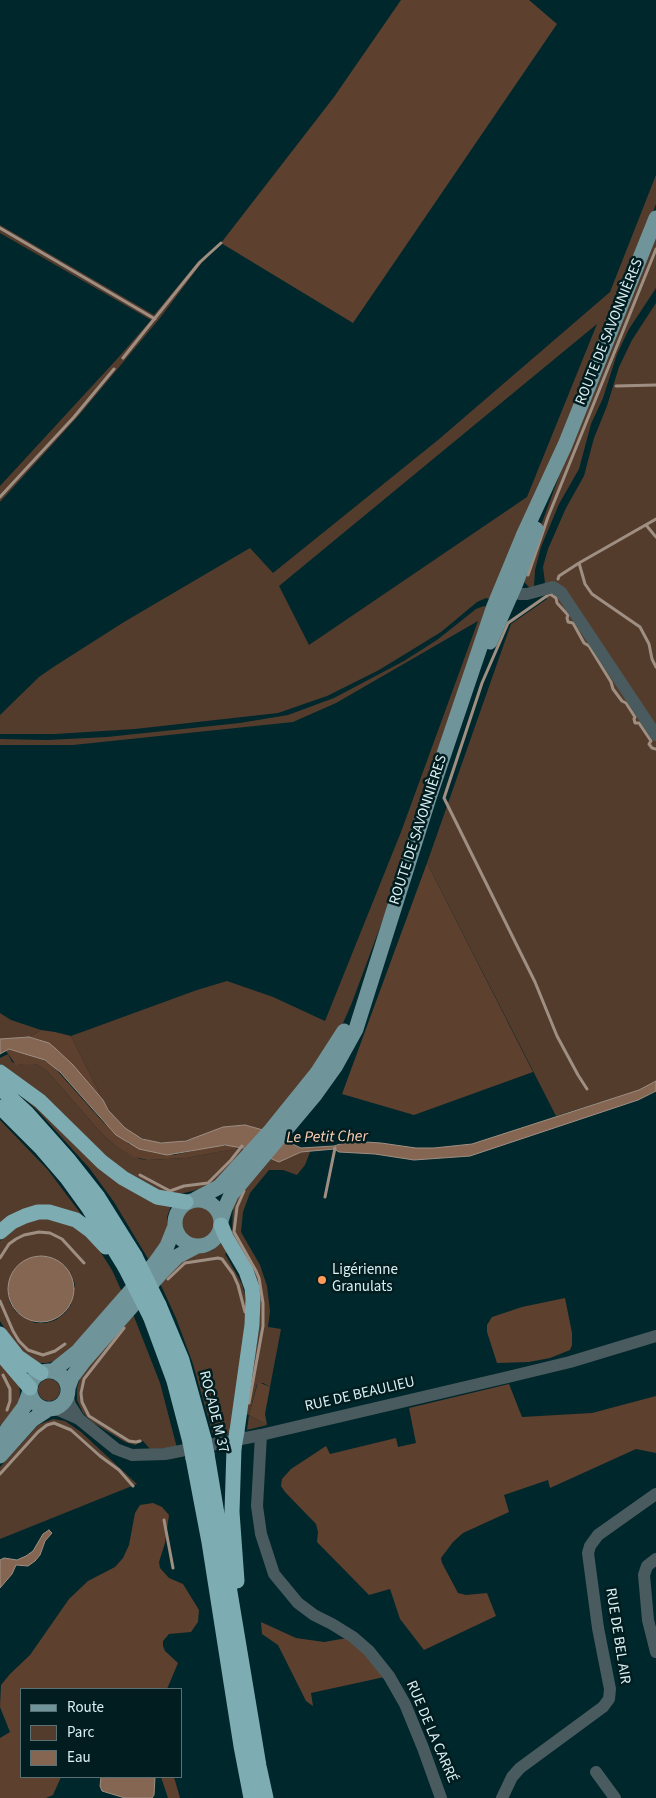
<!DOCTYPE html>
<meta charset="utf-8">
<style>
body{margin:0}
#map{position:relative;width:656px;height:1798px;overflow:hidden;background:#00272c;font-family:"Source Sans 3",sans-serif}
canvas{display:block}
.legend{position:absolute;left:20px;top:1688px;width:162px;height:90px;box-sizing:border-box;background:#011d20;border:1px solid #597174;margin:0;padding:6px 9px;list-style:none;font-size:15px;color:#dcf0f3}
.legend li{display:flex;align-items:center;gap:10px;height:25px}
.legend b{width:25px;border:1px solid #597174}
</style>
<div id="map">
<canvas width="656" height="1798"></canvas>
<ul class="legend">
<li><b style="height:6px;background:#6f959b"></b>Route</li>
<li><b style="height:14px;background:#543c2d"></b>Parc</li>
<li><b style="height:14px;background:#856652"></b>Eau</li>
</ul>
</div>
<script>
const ctx = document.querySelector('canvas').getContext('2d');
ctx.lineJoin = 'round';
function fillPath(path, color) {
  ctx.fillStyle = color;
  ctx.fill(path, 'evenodd');
}
function shape(rows) {
  const path = new Path2D();
  for (const r of rows) {
    if (r.length === 3) {
      path.moveTo(r[0] + r[2], r[1]);
      path.arc(r[0], r[1], r[2], 0, 2 * Math.PI);
      continue;
    }
    path.moveTo(r[0], r[1]);
    for (let i = 2; i < r.length; i += 2) path.lineTo(r[i], r[i + 1]);
  }
  return path;
}
function trace(path, color, width, dash) {
  ctx.strokeStyle = color;
  ctx.lineWidth = width;
  ctx.lineCap = dash ? 'butt' : 'round';
  ctx.setLineDash(dash || []);
  ctx.stroke(path);
}
function label(font, color, halo, rows, align = 'center') {
  ctx.font = font + ' "Source Sans 3",sans-serif';
  ctx.lineWidth = 5;
  ctx.setLineDash([]);
  ctx.textBaseline = 'middle';
  ctx.strokeStyle = halo;
  ctx.fillStyle = color;
  for (const [text, x, y, turn = 0] of rows) {
    ctx.save();
    ctx.translate(x, y);
    ctx.rotate((+turn || 0) * Math.PI / 180);
    ctx.textAlign = isNaN(turn) ? turn : align;
    if (halo) ctx.strokeText(text, 0, 0);
    ctx.fillText(text, 0, 0);
    ctx.restore();
  }
}
fillPath(shape([
 [656,175,656,204,564,436,493,600,486,598,477,602,441,632,379,670,327,696,278,713,135,729,55,734,0,734,0,715,39,677,55,666,124,622,250,548,273,573,438,440,610,292],
 [597,324,527,497,309,645,279,586],
 [0,225,154,315,197,263,221,243,200,265,160,318,80,414,0,502,0,486,117,359,151,320,0,233],
 [656,234,656,288,629,329,617,354,603,398,591,424,579,469,559,504,541,547,535,570,534,587,529,587,525,583,522,577,575,433],
 [656,303,656,1081,639,1090,556,1116,427,863,511,624,547,599,543,567,548,549,566,508,584,476,594,438,607,406,619,367,632,340],
 [484,606,491,608,385,914,351,1005,339,1032,326,1053,263,1130,245,1125,223,1127,196,1138,173,1143,152,1142,134,1135,125,1128,108,1110,71,1036,197,990,227,981,273,997,325,1021,401,832,478,621,336,703,293,722,73,745,0,745,0,739,47,740,107,737,240,723,288,715,334,698,404,661,437,640,476,609],
 [0,1013,11,1020,41,1030,29,1037,0,1039],
 [8,1054,12,1062,20,1065,27,1063,36,1064,47,1071,102,1134,117,1147,140,1159,148,1160,186,1158,234,1149,248,1149,224,1176,200,1189,180,1194,168,1195,117,1166,36,1090,0,1064,0,1058],
 [20,1095,171,1206,167,1217,169,1230,150,1262,114,1202,90,1169,38,1111],
 [0,1120,48,1170,84,1218,72,1212,0,1224],
 [301,1152,310,1152,305,1165,297,1175,283,1170,269,1170,250,1193,243,1212,241,1232,260,1265,267,1286,270,1311,268,1327,281,1329,270,1387,263,1383,257,1384,249,1415,267,1425,247,1430,249,1415,246,1414,259,1328,260,1302,232,1233,233,1204,268,1158,279,1162],
 [198,1223,17],
 [42,1218,74,1225,96,1245,112,1270,122,1292,70,1351,55,1361,46,1363,39,1363,18,1349,0,1321,0,1241,16,1226],
 [37,1256,47,1256,57,1260,65,1266,71,1274,75,1284,71,1305,65,1313,56,1320,46,1323,35,1323,16,1312,10,1303,8,1292,27,1259],
 [223,1242,229,1251,225,1254,242,1284,248,1306,230,1434,214,1438,193,1364,176,1318,159,1281,192,1254,211,1251],
 [133,1314,160,1383,177,1448,150,1449,143,1441,135,1445,125,1442,92,1422,83,1413,77,1400,77,1388,81,1375],
 [0,1363,19,1386,20,1392,18,1406,3,1426,0,1425],
 [49,1390,11],
 [53,1419,65,1421,81,1432,137,1484,0,1539,0,1467,38,1425]
]), '#543c2d');
fillPath(shape([
 [401,0,529,0,557,24,353,323,221,243,334,97],
 [427,863,533,1072,414,1115,342,1094],
 [41,1030,55,1032,71,1036,103,1100,56,1049,40,1040,29,1037],
 [9,1049,37,1056,52,1065,104,1123,129,1144,174,1155,215,1146,232,1146,240,1148,186,1158,148,1160,134,1157,117,1147,102,1134,47,1071,36,1064,16,1065,6,1051],
 [565,1298,572,1333,572,1345,570,1350,550,1358,529,1362,497,1363,487,1332,487,1325,492,1317,522,1307],
 [258,1382,270,1387,265,1414,267,1425,249,1415],
 [509,1384,522,1417,592,1413,656,1396,656,1453,636,1449,550,1488,548,1480,504,1495,509,1512,463,1533,453,1542,441,1558,442,1563,458,1593,466,1595,487,1593,496,1616,424,1650,400,1619,390,1589,369,1595,317,1542,318,1532,316,1524,285,1492,281,1486,282,1479,291,1469,326,1446,330,1454,396,1438,398,1447,416,1443,409,1408],
 [153,1503,162,1507,169,1515,165,1543,159,1562,160,1568,169,1578,183,1584,199,1610,198,1622,191,1632,169,1634,163,1641,163,1646,165,1651,178,1663,167,1689,21,1689,21,1777,61,1777,53,1795,46,1798,0,1798,0,1738,10,1732,0,1707,1,1685,10,1674,30,1655,69,1599,88,1581,115,1567,123,1558,129,1545,135,1513,140,1505],
 [261,1622,296,1638,324,1642,353,1637,389,1676,311,1693,313,1706,306,1701,278,1645,262,1634],
 [161,1777,174,1777,180,1798,168,1798]
]), '#5e402e');
const water = shape([
 [29,1037,49,1043,56,1049,73,1065,103,1100,108,1110,125,1128,142,1139,161,1143,186,1141,223,1127,245,1125,263,1130,301,1148,334,1146,350,1141,381,1143,416,1148,434,1148,472,1144,639,1090,656,1081,656,1091,638,1100,470,1156,414,1160,375,1154,339,1152,334,1149,301,1152,279,1162,248,1149,225,1145,167,1155,139,1149,116,1135,60,1072,45,1060,9,1049,0,1054,0,1039,29,1037],
 [41,1289,33],
 [49,1530,52,1533,45,1541,40,1555,35,1561,28,1566,16,1565,12,1574,0,1588,0,1560,4,1558,17,1560,26,1556,33,1551,43,1534,49,1530],
 [101,1777,155,1777,154,1795,152,1798,125,1798,102,1791,100,1786,101,1777]
]);
fillPath(water, '#856652');
trace(water, '#9f8f82', 1);
trace(shape([
 [0,228,155,319],
 [123,358,200,262,221,243],
 [616,386,656,385],
 [0,497,74,417,114,369],
 [646,525,656,537],
 [579,563,585,584,592,594,640,627,649,644,652,659,656,667],
 [528,575,548,517,656,249],
 [558,579,559,576,579,563,656,519],
 [551,593,508,623,482,683,444,798,535,982,557,1036,578,1075,587,1089],
 [550,594,556,598,557,603,568,615,567,618,568,622,573,623,584,643,589,646,611,682,613,689,622,701,626,703,635,717,634,719,635,723,639,723,651,741,649,744,652,748,656,749],
 [140,1175,170,1191,184,1186,208,1183,231,1160,242,1146],
 [244,1191,237,1207,234,1232,256,1271,259,1278,263,1303,263,1326,249,1403],
 [325,1197,335,1148],
 [0,1258,9,1244,16,1239,24,1235,39,1232,50,1233,62,1239,84,1263],
 [168,1279,185,1263,218,1258,222,1259,233,1274,238,1285,245,1312],
 [0,1301,13,1331,19,1341,28,1350,43,1355,55,1351,65,1344],
 [124,1328,84,1379,81,1393,82,1402,89,1416,129,1441,136,1442,140,1441],
 [3,1375,10,1389,10,1401,7,1410],
 [0,1474,38,1432,47,1425,54,1423,71,1430,100,1456,119,1470,133,1486],
 [164,1520,173,1568]
]), '#9f8f82', 3);
trace(shape([
 [504,589,520,594,527,594,553,587,561,592,656,735],
 [67,1394,70,1405,79,1419,116,1449,132,1455,165,1454,261,1435,508,1377,570,1362,656,1336],
 [54,1408,79,1419],
 [261,1435,257,1506,261,1534,274,1574,298,1603,314,1615,332,1624,353,1637,369,1651,389,1676,405,1704,423,1748,441,1798],
 [656,1559,647,1566,644,1575,648,1620,656,1652],
 [596,1772,615,1798],
 [502,1798,512,1777,520,1768,603,1707,609,1699,610,1689,598,1628,588,1553,590,1546,598,1535,656,1494]
]), '#495b5e', 12);
trace(shape([
 [490,642,516,583,536,529],
 [196,1199,219,1187,271,1130,317,1073,344,1031],
 [198,1223,23],
 [221,1221,225,1208,231,1195,315,1095,335,1067,356,1029,429,798,494,606,523,536,565,445,656,218],
 [53,1371,78,1351,155,1263,167,1246,175,1226],
 [49,1390,19],
 [68,1388,72,1377,84,1361,161,1273,178,1256,197,1246],
 [0,1439,24,1407,30,1391],
 [0,1456,32,1420,49,1409]
]), '#6f959b', 15);
trace(shape([
 [0,1072,40,1101,102,1162,123,1178,157,1197,186,1202],
 [0,1088,27,1113,68,1159,98,1197,135,1256],
 [0,1107,42,1149,67,1178,88,1207,125,1267],
 [221,1225,226,1237,246,1271,252,1288,253,1299,252,1325,237,1431],
 [0,1232,12,1222,25,1216,38,1212,49,1212,76,1220,91,1231,106,1247],
 [159,1305,182,1360,204,1439],
 [150,1316,174,1381,190,1442],
 [0,1334,18,1357,41,1373],
 [0,1353,30,1388],
 [234,1448,232,1512,237,1581],
 [207,1454,259,1766,266,1798],
 [193,1458,209,1542,241,1746,251,1798]
]), '#7eacb3', 15);
trace(shape([
 [135,1256,159,1305],
 [125,1267,150,1316],
 [204,1439,207,1454],
 [190,1442,193,1458],
 [234,1448,237,1431]
]), '#7eacb3', 15);
for (const [x, y, r, color] of [
 [322,1280,5,"#ff9b59"]
]) {
  const dot = new Path2D();
  dot.arc(x, y, r, 0, 2 * Math.PI);
  ctx.fillStyle = color;
  ctx.fill(dot);
  trace(dot, '#011d20', 2);
}
label('15px', '#dcf0f3', '#011d20', [
 ["ROUTE DE SAVONNIÈRES",610,332,-68],
 ["ROUTE DE SAVONNIÈRES",419,830,-72],
 ["RUE DE BEAULIEU",360,1395,-13],
 ["ROCADE M 37",213,1412,76],
 ["RUE DE BEL AIR",617,1636,81],
 ["RUE DE LA CARRÉ",431,1732,67]
]);
label('15px', '#dcf0f3', '#011d20', [
 ["Ligérienne",332,1271],
 ["Granulats",332,1288]
], 'left');
label('italic 16px', '#ffd0b5', '#011d20', [
 ["Le Petit Cher",327,1138,-1]
]);
</script>
